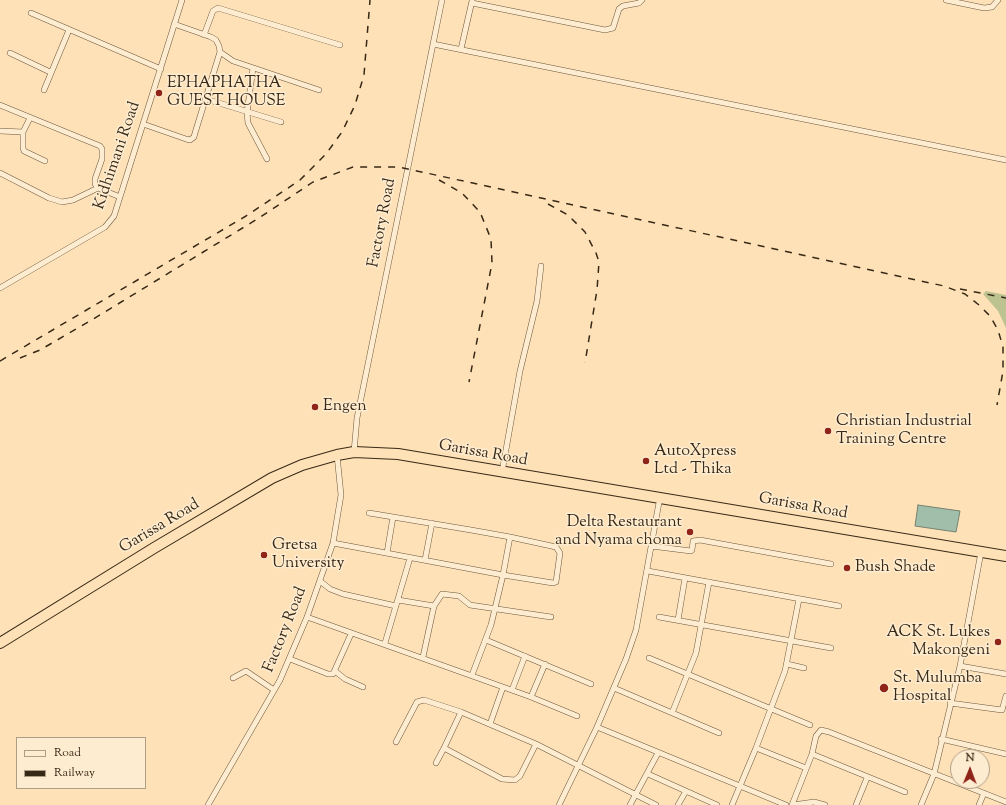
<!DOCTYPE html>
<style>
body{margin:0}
#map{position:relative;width:1006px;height:805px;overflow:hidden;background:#fee1b7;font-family:"Sorts Mill Goudy",serif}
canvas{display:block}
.legend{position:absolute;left:16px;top:737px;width:130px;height:52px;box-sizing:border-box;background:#feecd0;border:1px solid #af9e86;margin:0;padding:5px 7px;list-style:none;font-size:12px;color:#382917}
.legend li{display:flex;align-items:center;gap:8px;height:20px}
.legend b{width:20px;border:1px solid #af9e86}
.north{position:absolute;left:950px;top:749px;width:40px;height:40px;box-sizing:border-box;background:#feecd0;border:1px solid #af9e86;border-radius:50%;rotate:1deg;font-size:11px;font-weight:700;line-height:16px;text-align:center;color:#382917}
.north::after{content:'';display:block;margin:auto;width:14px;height:18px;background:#8f2418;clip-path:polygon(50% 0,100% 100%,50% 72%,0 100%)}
</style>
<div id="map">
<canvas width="1006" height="805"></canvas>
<ul class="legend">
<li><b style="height:5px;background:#feecd0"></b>Road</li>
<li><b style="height:5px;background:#382917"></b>Railway</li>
</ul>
<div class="north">N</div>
</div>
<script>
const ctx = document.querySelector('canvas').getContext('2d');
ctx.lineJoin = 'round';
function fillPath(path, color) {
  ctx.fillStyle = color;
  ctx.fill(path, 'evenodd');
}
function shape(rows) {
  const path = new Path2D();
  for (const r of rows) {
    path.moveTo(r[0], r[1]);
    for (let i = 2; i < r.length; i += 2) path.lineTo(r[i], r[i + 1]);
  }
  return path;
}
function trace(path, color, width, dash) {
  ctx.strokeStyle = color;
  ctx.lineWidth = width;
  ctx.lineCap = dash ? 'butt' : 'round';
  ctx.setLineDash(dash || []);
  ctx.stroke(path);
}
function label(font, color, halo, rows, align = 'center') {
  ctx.font = font + ' "Sorts Mill Goudy",serif';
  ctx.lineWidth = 3;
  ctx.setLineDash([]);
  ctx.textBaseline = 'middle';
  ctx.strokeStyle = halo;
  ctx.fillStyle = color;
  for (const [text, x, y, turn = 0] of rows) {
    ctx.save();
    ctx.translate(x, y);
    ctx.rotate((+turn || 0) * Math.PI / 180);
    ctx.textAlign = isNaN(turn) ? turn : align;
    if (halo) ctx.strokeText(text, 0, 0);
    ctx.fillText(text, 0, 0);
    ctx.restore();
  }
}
fillPath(shape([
 [986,291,1006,295,1006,328,998,311,983,294]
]), '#bdc390');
const water = shape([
 [918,505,960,511,956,532,915,526,918,505]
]);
fillPath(water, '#a0beaa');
trace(water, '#76826f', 1);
const street = shape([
 [946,0,984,8,992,7,998,0],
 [472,3,605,30,613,28,619,9,623,6,639,3,642,0],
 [31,13,161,69],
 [204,35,213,11,218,8,340,45],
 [433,44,1006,160],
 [461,49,472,1],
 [220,52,233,61,319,90],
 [10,53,50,72],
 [253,68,247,113,248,123,267,159],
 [44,90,69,30],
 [206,99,281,122],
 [0,105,100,146,102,149,102,159,95,179,95,184,98,188,120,197],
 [30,118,23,132,23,148,24,151,45,161],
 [143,124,186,139,190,140,194,137,195,133,220,52,219,46,216,40,211,37,174,24],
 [0,131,23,132],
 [0,173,49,198,62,202,73,200,98,188],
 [0,288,105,227,114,216,182,0],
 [354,452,357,418,442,0],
 [502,472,520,371,537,301,541,266],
 [369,513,471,530,510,537,556,547,560,553,556,582,553,583,503,575,510,537],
 [333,543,503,575,491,625,472,675],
 [651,546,691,551,692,550,693,541,700,540,831,564],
 [387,553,393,517],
 [425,560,432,523],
 [648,571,839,606],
 [320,581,330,589,343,594,396,606],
 [799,599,785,671,756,748,806,768],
 [398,600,434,606],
 [307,617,531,697,577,716],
 [659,617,831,648],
 [678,620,685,578],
 [486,640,591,684],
 [385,643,410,558],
 [423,657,434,606,442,594,459,596,470,605,551,617],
 [649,658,810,725],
 [290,659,328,674,333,674,351,634],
 [787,664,804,668],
 [960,666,1006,674],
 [335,671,345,679,363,687],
 [233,678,246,671,274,690],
 [614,688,719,733],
 [512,690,525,656],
 [531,697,545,664],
 [950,703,1002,710,1006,696],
 [461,712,444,748,502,779,515,780,520,776,536,744],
 [672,713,696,653,709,582],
 [490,724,503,687],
 [597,727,786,805],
 [941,739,1006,754],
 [396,742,417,702,424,700,461,712,536,744,656,805],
 [812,754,905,792],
 [436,763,444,748],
 [648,774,717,805],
 [208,805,280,680,307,617,333,543,341,495,337,455],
 [559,805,597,727,626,659,636,630,660,497],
 [630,805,658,753],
 [678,805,686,791],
 [732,805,756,748],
 [792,805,812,754,816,736,821,730,829,732,1006,802],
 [793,805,814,802,825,805],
 [856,805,867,778],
 [921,805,934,774,960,666,981,552],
 [979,805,984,793]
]);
const highway = shape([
 [0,643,154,548,272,478,302,465,337,455,354,452,398,454,1006,556]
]);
trace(street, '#6a573f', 6);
trace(highway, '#382917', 12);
trace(street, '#feecd0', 5);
trace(highway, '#fee1b7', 10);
trace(shape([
 [439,180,462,193,480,212,491,239,492,263,469,382],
 [548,204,568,215,585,232,596,253,599,262,597,290,585,363],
 [960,289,1006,298],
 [20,358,40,350,90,321,259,218,313,182,353,167,399,167,944,286,965,294,979,305,990,316,998,330,1003,347,1003,371,997,405],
 [0,361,246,216,300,180,326,154,342,132,355,105,364,75,370,0]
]), '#382917', 1.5, [7, 7]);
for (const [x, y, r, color] of [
 [159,93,4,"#8f2418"],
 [315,407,4,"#8f2418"],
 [828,431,4,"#8f2418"],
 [646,461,4,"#8f2418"],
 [690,532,4,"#8f2418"],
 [264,555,4,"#8f2418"],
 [847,568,4,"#8f2418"],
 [998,642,4,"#8f2418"],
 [884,688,5,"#8f2418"]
]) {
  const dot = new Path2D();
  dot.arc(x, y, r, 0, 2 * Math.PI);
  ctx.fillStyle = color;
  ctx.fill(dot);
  trace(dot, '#feecd0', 1.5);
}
label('16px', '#382917', '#feecd0', [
 ["EPHAPHATHA",167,84],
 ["GUEST HOUSE",167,102],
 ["Engen",323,407],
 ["Christian Industrial",836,422],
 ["Training Centre",836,440],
 ["AutoXpress",654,452],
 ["Ltd - Thika",654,470],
 ["Delta Restaurant",682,523,"right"],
 ["and Nyama choma",682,541,"right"],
 ["Gretsa",272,546],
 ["University",272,564],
 ["Bush Shade",855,568],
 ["ACK St. Lukes",990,633,"right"],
 ["Makongeni",990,651,"right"],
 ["St. Mulumba",893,679],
 ["Hospital",893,697]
], 'left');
label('16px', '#382917', '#feecd0', [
 ["Kidhimani Road",118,156,-71],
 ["Factory Road",383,223,-79],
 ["Garissa Road",483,454,10],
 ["Garissa Road",803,507,10],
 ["Garissa Road",160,527,-31],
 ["Factory Road",286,630,-68]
]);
</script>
